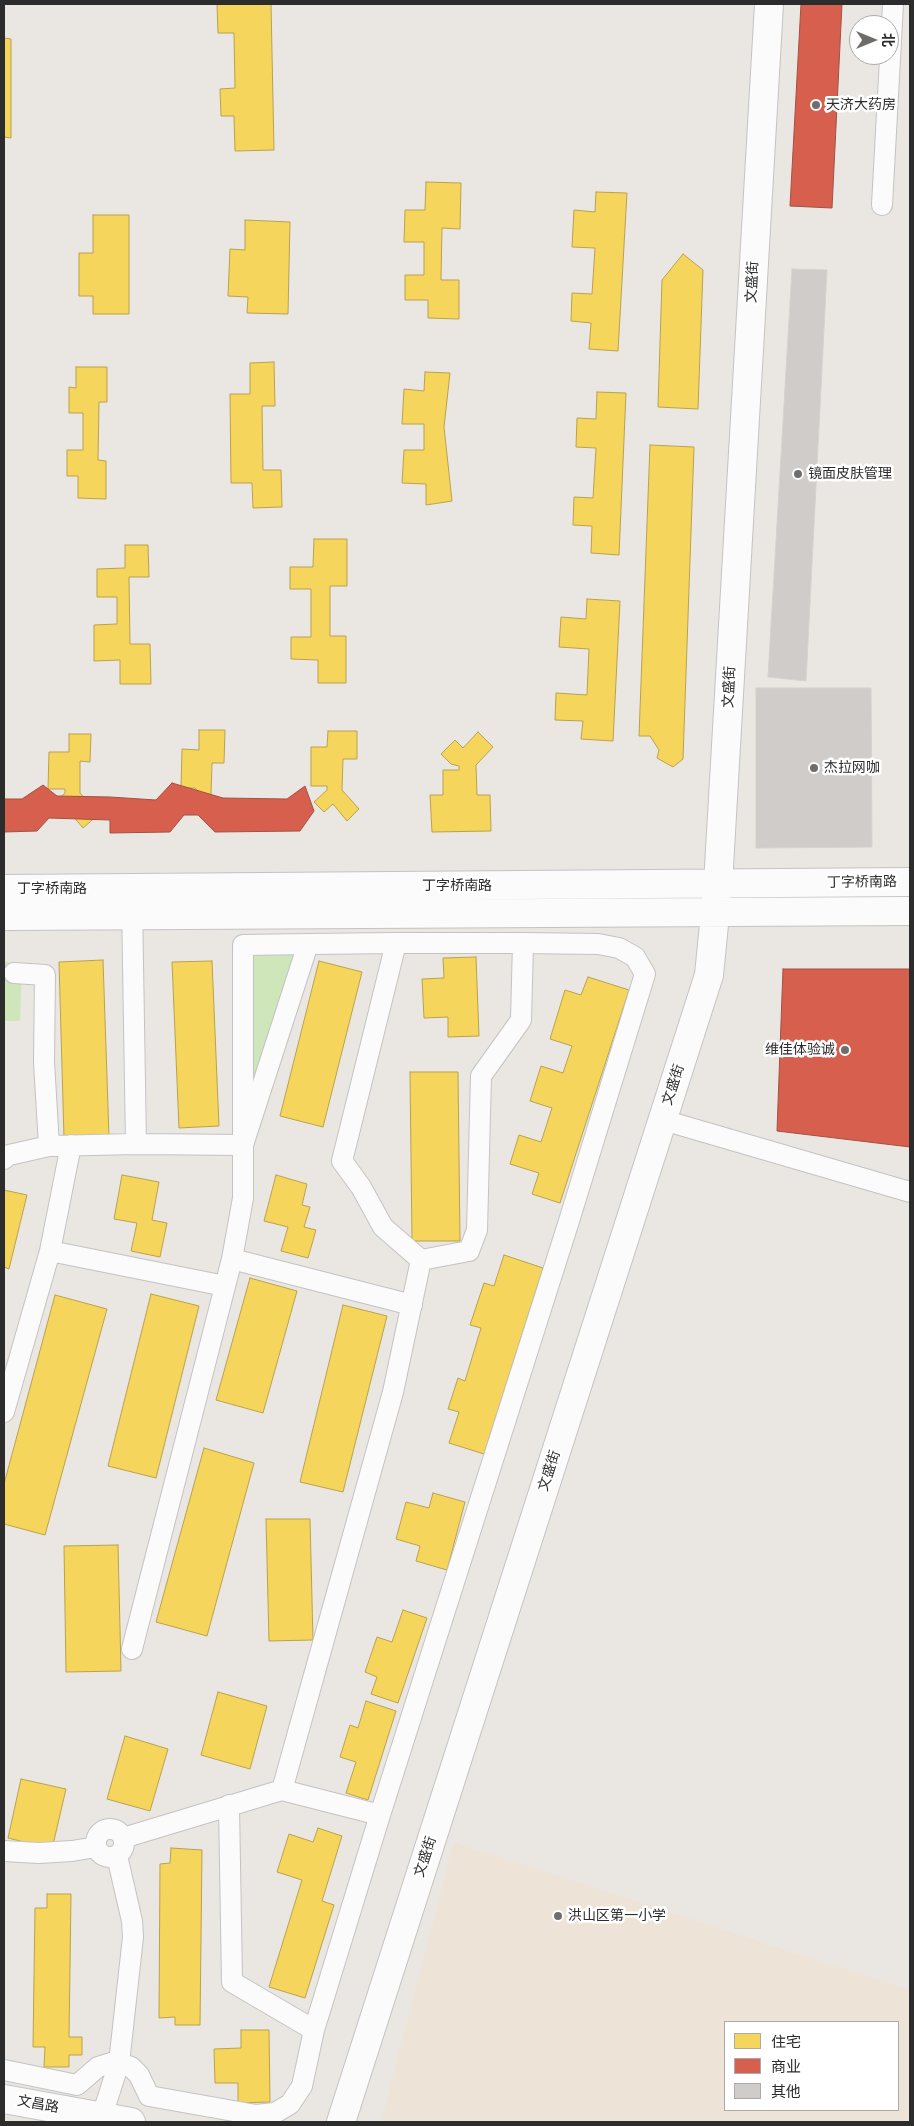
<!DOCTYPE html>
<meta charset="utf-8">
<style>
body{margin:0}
#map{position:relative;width:914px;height:2126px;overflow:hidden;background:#eae6e2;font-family:"Roboto Condensed","Noto Sans SC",sans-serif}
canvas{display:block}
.frame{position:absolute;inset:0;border:5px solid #2c2c2c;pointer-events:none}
.legend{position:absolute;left:724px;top:2021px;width:175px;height:90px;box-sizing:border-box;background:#fff;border:1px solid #ababab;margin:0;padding:6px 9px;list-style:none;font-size:15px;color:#2c2c2c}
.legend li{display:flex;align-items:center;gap:10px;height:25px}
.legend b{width:25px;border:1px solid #ababab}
.north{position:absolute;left:849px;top:15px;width:50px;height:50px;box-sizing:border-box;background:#fff;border:1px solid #ababab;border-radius:50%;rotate:90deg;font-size:14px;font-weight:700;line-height:20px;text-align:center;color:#2c2c2c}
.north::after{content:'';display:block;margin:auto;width:18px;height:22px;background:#6e6d6c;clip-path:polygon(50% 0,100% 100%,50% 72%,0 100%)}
</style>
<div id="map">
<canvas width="914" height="2126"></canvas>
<div class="frame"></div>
<ul class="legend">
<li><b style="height:14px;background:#f6d55c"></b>住宅</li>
<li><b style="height:14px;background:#d6604d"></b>商业</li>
<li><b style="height:14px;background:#cfccc9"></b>其他</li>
</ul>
<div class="north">北</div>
</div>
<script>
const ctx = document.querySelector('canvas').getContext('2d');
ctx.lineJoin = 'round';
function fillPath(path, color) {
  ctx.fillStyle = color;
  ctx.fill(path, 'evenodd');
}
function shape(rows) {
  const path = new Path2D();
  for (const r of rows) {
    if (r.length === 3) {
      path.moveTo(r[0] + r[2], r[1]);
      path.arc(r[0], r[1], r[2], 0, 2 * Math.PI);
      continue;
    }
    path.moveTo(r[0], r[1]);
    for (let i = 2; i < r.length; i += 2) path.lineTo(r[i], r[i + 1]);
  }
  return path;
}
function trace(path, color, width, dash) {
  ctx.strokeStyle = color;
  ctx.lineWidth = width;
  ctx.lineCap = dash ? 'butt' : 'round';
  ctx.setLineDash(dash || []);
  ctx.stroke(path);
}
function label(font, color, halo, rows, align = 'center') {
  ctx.font = font + ' "Roboto Condensed","Noto Sans SC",sans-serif';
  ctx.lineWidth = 5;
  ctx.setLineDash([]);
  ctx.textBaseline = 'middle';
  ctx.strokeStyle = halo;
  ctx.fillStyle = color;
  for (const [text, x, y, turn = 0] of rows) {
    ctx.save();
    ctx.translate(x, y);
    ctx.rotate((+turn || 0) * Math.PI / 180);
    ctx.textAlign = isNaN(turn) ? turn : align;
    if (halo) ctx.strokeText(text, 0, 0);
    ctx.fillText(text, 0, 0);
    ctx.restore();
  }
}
fillPath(shape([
 [454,1842,910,1990,910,2113,908,2122,381,2122],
 [725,2022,898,2022,898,2110,725,2110]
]), '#ede4d7');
fillPath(shape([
 [252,952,298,953,251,1103],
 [4,962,22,963,20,1021,4,1021]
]), '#cee6ba');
const homes = shape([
 [217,4,271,4,274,150,235,151,234,116,221,116,220,89,235,88,234,33,218,33,217,4],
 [4,38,11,39,11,138,4,137,4,38],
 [426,182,461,183,460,229,442,228,441,280,459,280,459,319,428,318,428,300,405,300,405,275,424,275,424,242,404,242,405,210,425,210,426,182],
 [596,192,627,193,618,351,589,349,591,323,571,321,572,293,592,294,595,248,572,247,574,210,595,212,596,192],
 [93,215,129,215,129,314,93,314,93,296,79,296,79,253,93,253,93,215],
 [245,220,290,222,288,314,247,313,248,297,228,296,230,249,245,250,245,220],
 [683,254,703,270,698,409,658,407,662,280,683,254],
 [274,362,275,406,262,406,263,470,281,470,282,507,253,508,252,483,231,483,230,394,250,394,250,363,274,362],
 [76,367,107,367,107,402,99,402,98,460,106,461,106,499,78,498,78,476,67,476,67,450,83,450,83,413,69,413,69,387,76,388,76,367],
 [425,372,450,373,444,427,452,501,426,505,426,484,402,483,404,450,424,450,424,424,402,424,404,389,424,391,425,372],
 [597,392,626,393,619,555,591,553,592,526,573,525,574,497,593,498,596,448,576,447,577,418,596,419,597,392],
 [650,445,694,447,683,759,673,767,657,758,659,750,650,736,639,736,650,445],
 [314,539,347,539,347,586,330,586,330,636,346,636,346,683,318,683,318,660,291,659,291,637,311,637,311,589,290,589,290,567,313,567,314,539],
 [125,545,148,545,149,577,129,577,130,644,150,644,151,684,120,684,120,660,94,661,94,625,117,624,117,597,97,597,97,569,125,568,125,545],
 [587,599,620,601,613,741,581,739,583,721,555,720,556,693,587,695,589,649,559,647,561,617,586,619,587,599],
 [199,730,225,730,224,763,212,763,211,794,225,812,213,821,200,805,193,811,187,804,200,793,195,788,181,788,182,749,199,750,199,730],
 [328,731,357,731,357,759,343,759,342,790,359,809,347,821,333,804,324,812,314,802,327,790,327,786,311,786,311,747,327,747,328,731],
 [478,732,493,747,476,765,477,795,490,795,491,831,432,832,430,795,443,795,443,770,459,770,459,766,451,764,441,754,455,740,463,748,478,732],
 [69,734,91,734,90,762,80,761,80,793,99,814,83,828,68,810,60,818,50,806,65,793,65,789,48,789,49,752,69,752,69,734],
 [476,957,479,1036,448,1037,448,1017,424,1018,422,979,444,978,443,958,476,957],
 [103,960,109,1137,64,1138,59,962,103,960],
 [212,961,219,1126,179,1128,172,962,212,961],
 [319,961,362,972,323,1127,280,1116,319,961],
 [588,977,629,990,560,1203,532,1194,539,1173,510,1164,519,1135,541,1142,552,1108,530,1101,541,1066,563,1073,572,1046,550,1039,565,990,581,995,588,977],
 [410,1072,458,1072,460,1241,412,1241,410,1072],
 [122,1175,159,1182,152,1220,167,1223,160,1257,131,1251,137,1223,114,1219,122,1175],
 [276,1175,307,1184,302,1205,310,1207,304,1227,316,1230,308,1258,281,1251,288,1227,264,1221,276,1175],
 [4,1190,27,1195,9,1269,4,1267,4,1190],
 [504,1255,543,1268,484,1454,449,1443,459,1412,448,1409,458,1378,465,1381,481,1328,470,1325,484,1283,494,1286,504,1255],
 [250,1278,297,1291,263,1413,216,1400,250,1278],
 [151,1294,199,1306,156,1478,108,1466,151,1294],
 [55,1295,107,1309,45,1535,4,1524,4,1484,55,1295],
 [343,1305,387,1316,343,1492,300,1482,343,1305],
 [204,1448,254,1463,207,1636,156,1622,204,1448],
 [433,1493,465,1502,447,1570,416,1561,420,1546,396,1539,406,1502,429,1508,433,1493],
 [266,1519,310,1519,313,1640,269,1641,266,1519],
 [118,1545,121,1671,66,1672,64,1546,118,1545],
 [403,1610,427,1618,398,1703,371,1694,377,1677,365,1672,377,1637,392,1642,403,1610],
 [218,1692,267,1706,250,1769,201,1755,218,1692],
 [366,1701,396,1711,368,1800,346,1793,356,1762,340,1757,350,1725,358,1728,366,1701],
 [125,1736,168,1749,150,1811,107,1799,125,1736],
 [21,1779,66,1789,52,1849,8,1838,21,1779],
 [318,1828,342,1836,322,1901,334,1905,305,1998,269,1987,302,1880,277,1872,289,1834,313,1842,318,1828],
 [171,1848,202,1850,200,2025,175,2025,175,2017,159,2018,160,1864,170,1863,171,1848],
 [47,1894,71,1894,69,2037,82,2037,82,2055,69,2055,69,2067,44,2067,45,2047,33,2047,35,1908,47,1908,47,1894],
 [241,2030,269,2030,270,2102,238,2103,238,2083,215,2083,214,2049,241,2048,241,2030]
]);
fillPath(homes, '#f6d55c');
trace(homes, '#b9a24e', 1);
const shops = shape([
 [801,4,842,4,832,208,790,206,801,4],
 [172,783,223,798,287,799,305,786,314,811,300,831,215,832,198,815,184,815,170,832,110,833,110,820,49,818,37,831,4,832,4,799,22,799,43,785,57,796,110,797,156,800,172,783],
 [783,969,910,969,910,1147,777,1131,783,969]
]);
fillPath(shops, '#d6604d');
trace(shops, '#a35043', 1);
const building = shape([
 [792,269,827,270,806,681,768,677,792,269],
 [756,688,871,688,872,847,756,848,756,688]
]);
fillPath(building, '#cfccc9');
trace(building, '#d5d2ce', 1);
const street = shape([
 [882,205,893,4],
 [132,903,136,1144,243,1145,243,945,308,944,243,1145,243,1198,232,1259,132,1649],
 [396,943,523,943,521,1020,481,1076,477,1230,469,1251,421,1260,393,1392,282,1790,380,1815,569,1221,645,974,635,957,619,948,598,944,523,943],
 [308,944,396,943,342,1161,361,1187,383,1227,421,1260],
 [14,973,45,975,44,1062,49,1146,136,1144],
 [663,1120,910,1192],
 [71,1145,50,1251,225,1286],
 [4,1159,9,1155,49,1146],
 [232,1259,412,1305],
 [4,1412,50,1251],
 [110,1843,14],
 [123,1838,282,1790],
 [4,1851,39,1853,72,1851,96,1847],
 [314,2030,380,1815],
 [4,2070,77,2085,98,2067,114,2062,119,2063,131,2067,139,2075,149,2096,256,2115,275,2113,290,2104,302,2086,314,2030,232,1982,229,1805],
 [100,2122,119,2063,133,1937,132,1921,117,1856]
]);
const secondary = shape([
 [4,889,910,882],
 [4,916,910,911],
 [4,2099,131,2122],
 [341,2122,709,975,718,884,769,4]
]);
trace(street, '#c4c3c3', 22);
trace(secondary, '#c4c3c3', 30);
trace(street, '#fcfbfb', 20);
trace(secondary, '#fcfbfb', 28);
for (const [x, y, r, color] of [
 [816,105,5,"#6e6d6c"],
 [798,474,5,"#6e6d6c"],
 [814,768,5,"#6e6d6c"],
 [845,1050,5,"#6e6d6c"],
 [558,1916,5,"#6e6d6c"]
]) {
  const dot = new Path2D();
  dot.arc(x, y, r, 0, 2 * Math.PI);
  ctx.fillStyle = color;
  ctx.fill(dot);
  trace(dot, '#fff', 2);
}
label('14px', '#2c2c2c', '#fff', [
 ["天济大药房",826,105],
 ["镜面皮肤管理",808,474],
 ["杰拉网咖",824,768],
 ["维佳体验诚",835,1050,"right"],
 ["洪山区第一小学",568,1916]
], 'left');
label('14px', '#2c2c2c', '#fff', [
 ["文盛街",753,282,-87],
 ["文盛街",730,687,-87],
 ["丁字桥南路",862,883,-1],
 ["丁字桥南路",457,886],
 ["丁字桥南路",52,889],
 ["文盛街",674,1085,-72],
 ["文盛街",550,1471,-72],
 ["文盛街",426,1857,-72],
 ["文昌路",38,2105,10]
]);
</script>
